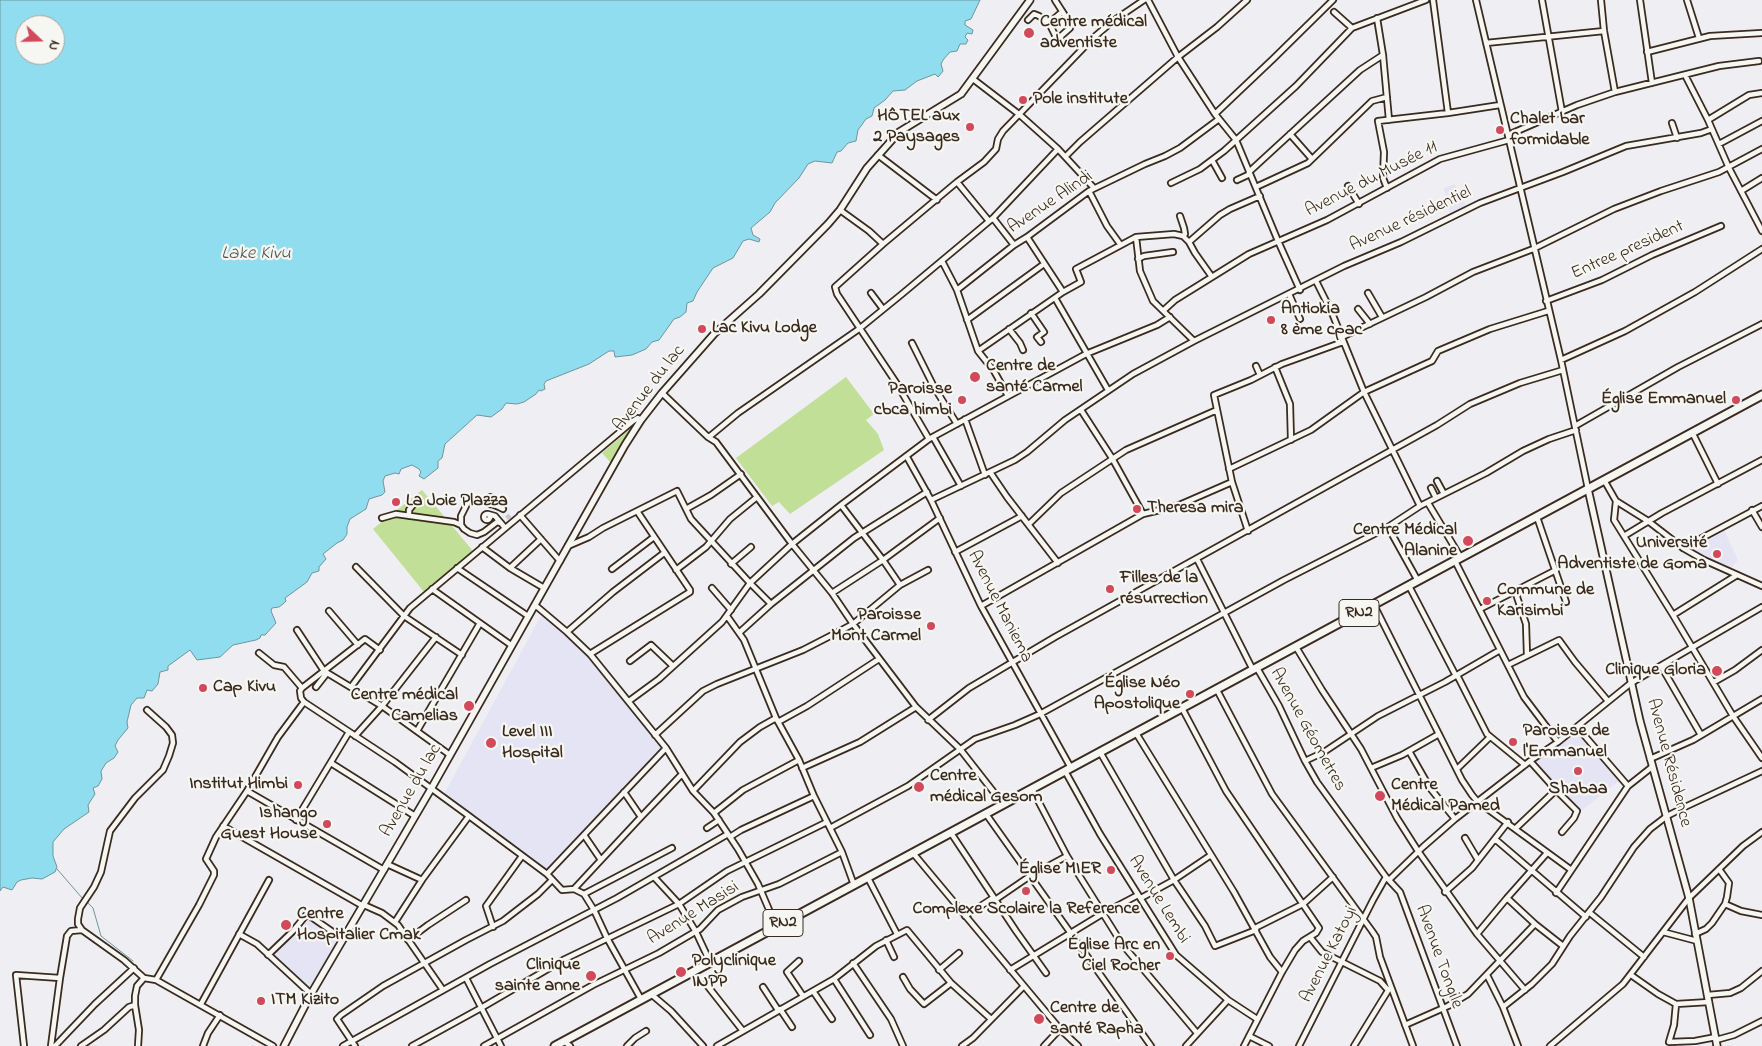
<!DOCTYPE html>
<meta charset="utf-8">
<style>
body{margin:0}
#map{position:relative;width:1762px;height:1046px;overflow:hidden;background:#eeeef3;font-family:"Indie Flower",sans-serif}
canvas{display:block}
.north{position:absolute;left:15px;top:15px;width:50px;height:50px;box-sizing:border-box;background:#f6f6f2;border:1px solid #aba49d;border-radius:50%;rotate:111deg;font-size:14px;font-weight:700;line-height:20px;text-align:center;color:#3b2a1e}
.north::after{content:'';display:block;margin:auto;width:18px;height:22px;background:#d1495b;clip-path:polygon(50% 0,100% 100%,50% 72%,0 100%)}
</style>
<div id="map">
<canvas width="1762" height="1046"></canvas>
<div class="north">N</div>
</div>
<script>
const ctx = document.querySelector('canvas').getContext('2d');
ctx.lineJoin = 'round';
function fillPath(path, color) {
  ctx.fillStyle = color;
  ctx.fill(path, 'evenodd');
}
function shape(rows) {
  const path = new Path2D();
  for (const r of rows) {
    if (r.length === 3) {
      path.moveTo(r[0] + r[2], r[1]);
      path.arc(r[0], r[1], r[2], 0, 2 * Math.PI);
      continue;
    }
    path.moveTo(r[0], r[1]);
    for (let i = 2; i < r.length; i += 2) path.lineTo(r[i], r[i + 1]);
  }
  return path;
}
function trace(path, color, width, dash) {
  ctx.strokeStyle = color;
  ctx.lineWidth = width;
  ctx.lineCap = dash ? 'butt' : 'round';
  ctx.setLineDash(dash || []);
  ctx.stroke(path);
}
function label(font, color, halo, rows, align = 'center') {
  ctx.font = font + ' "Indie Flower",sans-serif';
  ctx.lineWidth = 4.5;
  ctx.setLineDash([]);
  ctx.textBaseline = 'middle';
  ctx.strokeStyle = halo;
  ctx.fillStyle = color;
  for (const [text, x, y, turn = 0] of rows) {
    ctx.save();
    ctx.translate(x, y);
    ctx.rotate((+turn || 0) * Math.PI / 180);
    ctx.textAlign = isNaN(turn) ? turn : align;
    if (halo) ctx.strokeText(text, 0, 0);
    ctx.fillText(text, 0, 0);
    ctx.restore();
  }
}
fillPath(shape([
 [1455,184,1457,191,1461,191,1466,208,1450,215,1444,188],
 [1723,528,1738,560,1731,568,1687,548],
 [542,614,602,671,662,747,546,871,444,794],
 [1576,729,1620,780,1580,812,1536,763],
 [310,917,340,939,309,988,273,956]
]), '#e4e4f4');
fillPath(shape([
 [846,377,874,414,866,420,878,434,884,450,790,514,779,502,772,506,736,458],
 [636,424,611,463,602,453],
 [422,490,473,551,424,592,373,529]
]), '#c1df97');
const water = shape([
 [0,0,980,0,971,19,965,21,965,25,973,30,972,34,967,33,965,37,968,40,966,44,960,44,957,51,950,52,943,60,941,64,943,71,939,76,938,77,935,74,917,81,905,90,893,91,885,100,874,108,872,116,866,119,858,130,856,141,848,143,841,151,837,152,832,163,815,161,808,164,799,178,775,203,770,212,751,228,753,235,760,239,759,242,749,239,743,241,733,258,713,268,697,292,693,301,687,303,686,312,680,317,674,319,659,340,652,342,646,349,632,355,615,357,614,351,609,351,589,364,546,381,544,384,545,389,541,391,539,390,536,394,524,402,517,404,506,403,502,409,491,417,477,415,445,444,442,458,438,461,438,468,424,479,419,476,421,472,419,469,412,465,401,469,399,474,395,473,385,476,383,481,385,492,382,495,369,499,366,509,350,519,347,527,347,534,343,540,337,543,323,554,326,559,319,567,319,571,312,573,307,582,285,598,286,601,283,604,279,607,272,608,271,611,276,623,265,635,261,635,260,638,256,640,233,645,220,657,197,660,190,650,168,666,168,670,160,672,158,684,152,691,147,690,144,698,137,698,131,705,127,722,128,728,118,740,115,746,118,752,114,758,106,763,101,771,102,779,98,786,93,788,95,794,88,805,89,812,64,829,53,842,53,856,57,867,55,872,42,879,32,878,21,880,17,882,12,890,3,887,0,891,0,0],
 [25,25,55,25,55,55,25,55,25,25]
]);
fillPath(water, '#90ddf0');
trace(water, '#6e959c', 1);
trace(shape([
 [57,869,83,899],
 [86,901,93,908,101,936,133,961]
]), '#6e959c', 1);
trace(shape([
 [507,515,510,519]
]), '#cac7c8', 4.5, [4.5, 2]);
const minor = shape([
 [1055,0,1071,25,1070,28,1061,36],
 [1148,0,1178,57,1215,114,1236,140,1278,241,1300,290],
 [1433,0,1448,113],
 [1476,0,1561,360,1588,489],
 [1542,0,1562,112],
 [1601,0,1604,31,1615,92],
 [1640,0,1652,83],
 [1687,0,1699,38],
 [1334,12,1352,28],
 [1377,18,1383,55,1389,120],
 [1028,20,1034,14,1039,16,1049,23],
 [1061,36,1061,43,1055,42,1055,35,1049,23,1062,12],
 [1486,43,1604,31],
 [1647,52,1710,36,1762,33],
 [1685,75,1708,120,1729,168,1762,231],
 [973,79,1020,115,1058,149,1094,188],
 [1215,114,1273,59,1333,0],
 [1708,120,1749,95,1762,93],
 [1672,123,1677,138],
 [1290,134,1312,159],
 [1508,135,1577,105,1615,92,1719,66,1759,61],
 [1719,144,1762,121],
 [878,155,937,200],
 [1066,156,1080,142,1178,57,1217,27,1247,0],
 [1212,160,1222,178],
 [1249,172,1360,70,1383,55],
 [1237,180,1250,174],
 [957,182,989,221],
 [1171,183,1200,169,1224,151,1296,86,1352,28,1426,0],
 [1348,186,1359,204],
 [1256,187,1308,163,1372,101,1387,97],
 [1387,188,1383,178,1384,152,1378,121,1448,113,1500,105],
 [1089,191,1107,226,1120,244],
 [1741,191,1762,178],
 [840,210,869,231,883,244],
 [1180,216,1184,228,1185,234,1183,236],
 [993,218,1014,245],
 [1136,237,1140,271,1153,301,1194,341],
 [1189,242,1195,253,1212,277],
 [1138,259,1144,256,1173,252],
 [942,261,957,290,978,351,994,371,1008,396],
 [1316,281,1332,313,1364,392,1420,506],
 [957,290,1014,245,1027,237,1089,191,1145,164,1165,156,1180,148,1219,119],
 [1063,292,1081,282,1076,269,1136,237,1174,234,1183,236,1189,242,1220,215,1230,209,1260,196],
 [871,293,883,309],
 [1368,293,1382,317],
 [1289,294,1300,319],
 [1055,298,1108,390],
 [1546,301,1602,280,1652,255,1721,226],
 [1358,309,1370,324],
 [1164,310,1175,300,1249,254,1327,220,1440,159,1509,140],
 [1031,313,1044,332,1037,337,1041,342],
 [967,320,1044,264],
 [1009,329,1020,343,1023,350],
 [1342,337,1426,297,1473,272,1533,249,1614,209,1661,191,1719,172,1762,149],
 [912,343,934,387,957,424],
 [978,351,1063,292,1027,237],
 [1561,360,1625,331,1695,292,1762,249],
 [1256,366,1260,375],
 [1275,367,1290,404,1291,440],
 [662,393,708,437,716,442,792,544,832,593,853,624,916,707,960,749,1003,804],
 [1081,410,1112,458,1143,514],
 [965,419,985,475],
 [1575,426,1678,367,1762,324],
 [1693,434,1718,484],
 [709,437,738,413,859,329,902,294,993,218,1058,149],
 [933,437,961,486],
 [929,439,897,384,837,294,835,287,883,244,957,182,984,162,996,149,998,139,1003,131,1093,38,1113,21,1144,0],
 [907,457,931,500,981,606,1071,768],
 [1229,469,1311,430,1364,392,1432,361,1438,351,1490,329,1548,311],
 [990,472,1007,497,1058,563],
 [1604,480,1616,501,1648,521,1683,548,1704,560,1762,586],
 [1437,481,1444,494],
 [1431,488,1436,498],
 [931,500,1015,460,1027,452,1065,420,1133,374,1194,341,1344,266,1401,242,1480,203,1563,172,1626,146,1701,133,1712,129],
 [1616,501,1614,520,1673,615,1733,716,1762,758],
 [1428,503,1461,558],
 [490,504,494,501,493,498,490,497,487,499,488,503,489,503,499,507,503,509],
 [841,505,883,560,900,585],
 [686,509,711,495,741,474],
 [1752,510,1762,527],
 [487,517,3],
 [488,514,495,516,501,523],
 [520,515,560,561],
 [409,516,409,510,417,500],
 [1537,517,1566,602],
 [382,518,396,514,454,522,461,525,464,529,470,533,477,535,484,532,497,522,501,523,505,528],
 [1029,524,1061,493,1126,450,1217,410],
 [461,525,461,516,468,502],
 [1388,527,1418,581],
 [1248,531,1232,482,1214,395,1251,380,1282,364,1343,342],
 [1624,536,1662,513,1762,460],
 [568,546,589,537,603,528,677,491,691,519,750,583,771,604],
 [482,547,510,568,544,588],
 [1683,548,1762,506],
 [955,552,1022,516],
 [1197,559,1253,670],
 [1455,561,1524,697,1558,742],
 [731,564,751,547],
 [356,567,404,616,462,655],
 [457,568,528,616],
 [510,568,541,539],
 [612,569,654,537],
 [676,570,706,547,730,519,757,497],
 [1409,586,1456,676],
 [712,588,731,610],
 [432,589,511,645],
 [1515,591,1526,624,1527,655],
 [832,593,883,560,940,518],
 [535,605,567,632,590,654,666,748,693,791,714,813,738,849,758,884,776,926],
 [1374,605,1462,780,1472,795,1478,802,1570,869],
 [981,606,1143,514,1177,506,1232,482],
 [1480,609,1556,570],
 [329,611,358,645],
 [1673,615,1737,575],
 [727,616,744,640,776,718,799,760,814,796,842,852,854,885],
 [297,630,324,671,382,706,450,755],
 [567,632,613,592,664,553],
 [740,632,771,604,854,538,927,492],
 [1296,647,1322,690,1361,749,1397,818,1418,851,1477,934,1525,990],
 [380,650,365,639,302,688,300,691,301,698,304,702,395,762,469,816,547,874,562,890,574,889,584,894,594,910,607,938,641,999],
 [259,653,274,665,284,667,302,688],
 [590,654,690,592,690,590,637,511],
 [630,661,651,645,673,666],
 [1508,665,1559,640,1575,662,1608,701],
 [1661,666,1701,735],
 [1257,668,1279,706,1305,761,1317,782,1386,877,1400,892,1457,1046],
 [1457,675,1487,734,1525,765],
 [1714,682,1735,670,1762,650],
 [316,687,327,673],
 [351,687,410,608,633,421,638,418,641,420],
 [1217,690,1272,794,1372,931,1376,937,1380,957,1413,1046],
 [629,701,659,679,722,622,750,583,792,544,841,505,929,439,1086,354,1157,325,1170,317],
 [1182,708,1226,791,1319,928,1316,933,1303,941,1295,950,1282,972,1244,1046],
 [928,720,969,688,1055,637,1437,425,1470,404,1520,383,1563,370],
 [778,722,807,706,879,659],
 [1577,727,1628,786],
 [417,731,480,623],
 [1136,733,1234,892,1270,957,1282,972],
 [655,735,703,691,717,684,803,650,838,632,853,624,900,585,928,570],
 [355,736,382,706,436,637],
 [1409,751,1430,788,1455,819],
 [1100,752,1174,880,1205,926,1215,946,1256,930],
 [1650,759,1693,740,1762,699],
 [1305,761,1324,752,1378,716,1445,682,1500,650],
 [1530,761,1556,790,1577,811,1574,818,1562,832],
 [331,763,415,816],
 [802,768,860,742,916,707],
 [1371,768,1402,755,1439,734],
 [1457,769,1490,737],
 [1065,771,1100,834,1176,955,1228,1000,1257,1019],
 [1032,789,1067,856,1122,944,1197,1033],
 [247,791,384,870],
 [693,791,740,742,760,727,776,718],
 [624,792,641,817],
 [714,813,743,790,799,760],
 [986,814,1151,1046],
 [296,820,349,732],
 [223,826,363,906],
 [707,828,719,820],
 [830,828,908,786,975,739,1015,725,1040,714,1284,580,1388,527,1420,506,1486,473,1523,451,1549,439,1576,430],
 [1516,828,1556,790],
 [951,833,1016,931,1046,973],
 [584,835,601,860],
 [730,837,741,830,814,796],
 [1465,838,1478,860],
 [1495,839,1586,917],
 [913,853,1060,1029,1078,1046],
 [387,864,422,880],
 [547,874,666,748],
 [654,877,679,904,696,932,710,962],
 [868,878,897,934],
 [1389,880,1423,847,1455,819,1530,761,1558,742,1631,683,1762,607],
 [574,889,641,817,682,774],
 [1445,892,1472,868,1508,822],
 [1556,893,1628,786,1652,767],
 [584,894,672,848],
 [1141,898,1174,880,1211,855],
 [1507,898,1535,924,1563,946],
 [995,900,1030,876,1067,856],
 [1725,904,1741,911,1762,915],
 [364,905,382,913,398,925,443,990],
 [1590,913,1644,957],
 [965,916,993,898],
 [395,922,422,880,469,816],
 [493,927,486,906,522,856],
 [1255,928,1303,904,1333,877],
 [1663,932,1697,941],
 [239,934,257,944,311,994],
 [1477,934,1507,898,1547,853],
 [1695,934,1706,929,1712,923,1725,904,1727,897,1729,883,1719,869],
 [1310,937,1322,952,1380,981,1388,990],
 [408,940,428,925,466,900],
 [886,940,894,957],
 [268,955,293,931,307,914,343,939],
 [799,961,787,972,803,996],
 [853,963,891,1019,903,1046],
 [939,970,959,953],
 [1010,970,1102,914,1138,895],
 [1487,975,1503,1007,1518,1046],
 [1631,975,1658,994,1676,1004,1709,1002],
 [903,977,910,989,924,1004,951,983],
 [144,978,124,960,82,930,78,924,78,919,80,908,94,887,101,872,110,831,135,798,163,770,169,756,173,743,172,735,166,727,147,710],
 [144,978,156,980,273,1046],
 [466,978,501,1046],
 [834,979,870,1035],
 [156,980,199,905,214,875,214,871,206,859,216,837,247,791,278,737,304,702],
 [706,984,743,1031],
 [763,987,778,1010],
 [813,991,832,1019],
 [651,994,671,1011,703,1046],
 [1708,995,1730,993,1741,988,1762,971],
 [201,1004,269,880],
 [1676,1004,1674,1025,1669,1042,1695,1041,1716,1037],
 [1503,1007,1532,984,1552,964,1570,936,1601,897,1634,847,1650,829,1667,816,1687,806,1762,771],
 [780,1009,792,1027],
 [1405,1025,1448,1006,1468,994,1535,924],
 [1249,1036,1269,1046],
 [1716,1040,1734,1035,1762,1021],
 [564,1041,570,1046],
 [24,1046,16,975,60,978],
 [51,1046,60,978,67,936,71,931,82,930],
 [55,1046,95,1004,134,968],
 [81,1046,104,1030,129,1007,135,1005],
 [138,1046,139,1030,135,1005,135,996,137,986,144,978],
 [203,1046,208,1033,220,1015],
 [343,1046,490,964,617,898,728,834],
 [355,1046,337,1019,341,1015,383,986,466,940,503,921,538,894,552,880],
 [412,1046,481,1008,565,959,679,904,727,871,827,822],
 [484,1046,593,985,659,953,700,929,718,910,742,897,779,884,842,852],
 [627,1046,635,1038,646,1031],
 [717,1046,834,979,876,946,907,930,951,983,991,1019],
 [962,1046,973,1038,1024,986],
 [1044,1046,1060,1029],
 [1186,1046,1228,1000],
 [1299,1046,1373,900,1386,877],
 [1354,1046,1389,989],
 [1550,1046,1623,984,1689,898,1743,846,1762,832]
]);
const major = shape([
 [1588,489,1640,721,1689,898,1717,1046],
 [284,1046,311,994,431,789,625,445,641,420,662,393,714,334,759,294,828,224,840,210,867,168,899,132,961,94,1030,0]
]);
const highway = shape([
 [555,1046,1762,395]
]);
trace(minor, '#3b2a1e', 8);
trace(major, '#3b2a1e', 9);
trace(highway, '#3b2a1e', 11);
trace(minor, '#f6f6f2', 4.5);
trace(major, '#f6f6f2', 5.5);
trace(highway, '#f6f6f2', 7);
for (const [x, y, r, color] of [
 [1029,33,6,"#d1495b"],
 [1023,100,5,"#d1495b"],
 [970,127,5,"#d1495b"],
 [1500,130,5,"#d1495b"],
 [1271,320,5,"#d1495b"],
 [702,329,5,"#d1495b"],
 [975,377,6,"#d1495b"],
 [962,400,5,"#d1495b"],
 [1736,400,5,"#d1495b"],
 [396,502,5,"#d1495b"],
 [1137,509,5,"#d1495b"],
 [1468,541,6,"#d1495b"],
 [1717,554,5,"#d1495b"],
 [1110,589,5,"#d1495b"],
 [1487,601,5,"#d1495b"],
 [931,626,5,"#d1495b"],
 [1717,671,6,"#d1495b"],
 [203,688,5,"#d1495b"],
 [1190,694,5,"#d1495b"],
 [469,706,6,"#d1495b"],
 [1513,742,5,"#d1495b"],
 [491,743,6,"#d1495b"],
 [1578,771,5,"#d1495b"],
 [298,785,5,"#d1495b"],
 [919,787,6,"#d1495b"],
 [1380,796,6,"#d1495b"],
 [327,824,5,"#d1495b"],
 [1111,870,5,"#d1495b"],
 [1026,891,5,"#d1495b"],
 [286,925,6,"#d1495b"],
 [1170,956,5,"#d1495b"],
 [681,972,6,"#d1495b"],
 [591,976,6,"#d1495b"],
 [261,1001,5,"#d1495b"],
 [1039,1019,6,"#d1495b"]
]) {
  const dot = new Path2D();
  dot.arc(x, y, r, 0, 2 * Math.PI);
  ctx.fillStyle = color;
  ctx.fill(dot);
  trace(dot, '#f6f6f2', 2);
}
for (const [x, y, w] of [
 [1359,613,40],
 [783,923,40]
]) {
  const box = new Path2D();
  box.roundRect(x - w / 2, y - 13.5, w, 27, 4);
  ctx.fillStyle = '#f6f6f2';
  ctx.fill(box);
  trace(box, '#3b2a1e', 1);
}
label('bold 16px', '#3b2a1e', null, [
 ["RN2",1359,613],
 ["RN2",783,923]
]);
label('bold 18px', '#3b2a1e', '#f6f6f2', [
 ["Centre médical",1040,23],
 ["adventiste",1040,44],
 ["Pole institute",1033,100],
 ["HÔTEL aux",960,117,"right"],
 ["2 Paysages",960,138,"right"],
 ["Chalet bar",1510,120],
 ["formidable",1510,141],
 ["Antiokia",1281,310],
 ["8 ème cpac",1281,331],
 ["Lac Kivu Lodge",712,329],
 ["Centre de",986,367],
 ["santé Carmel",986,388],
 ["Paroisse",952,390,"right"],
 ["cbca himbi",952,411,"right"],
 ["Église Emmanuel",1726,400,"right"],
 ["La Joie Plazza",406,502],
 ["Theresa mira",1147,509],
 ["Centre Médical",1457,531,"right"],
 ["Alanine",1457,552,"right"],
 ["Université",1707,544,"right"],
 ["Adventiste de Goma",1707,565,"right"],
 ["Filles de la",1120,579],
 ["résurrection",1120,600],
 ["Commune de",1497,591],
 ["Karisimbi",1497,612],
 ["Paroisse",921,616,"right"],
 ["Mont Carmel",921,637,"right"],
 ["Clinique Gloria",1706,671,"right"],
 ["Église Néo",1180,684,"right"],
 ["Apostolique",1180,705,"right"],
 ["Cap Kivu",213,688],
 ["Centre médical",458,696,"right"],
 ["Camelias",458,717,"right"],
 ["Paroisse de",1523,732],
 ["l'Emmanuel",1523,753],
 ["Level III",502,733],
 ["Hospital",502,754],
 ["Centre",930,777],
 ["médical Gesom",930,798],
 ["Institut Himbi",288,785,"right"],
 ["Centre",1391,786],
 ["Médical Pamed",1391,807],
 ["Shabaa",1578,790,"center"],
 ["Ishango",317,814,"right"],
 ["Guest House",317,835,"right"],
 ["Église MIER",1101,870,"right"],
 ["Complexe Scolaire la Reference",1026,910,"center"],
 ["Centre",297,915],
 ["Hospitalier Cmak",297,936],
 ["Église Arc en",1160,946,"right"],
 ["Ciel Rocher",1160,967,"right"],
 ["Polyclinique",692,962],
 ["INPP",692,983],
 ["Clinique",580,966,"right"],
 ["sainte anne",580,987,"right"],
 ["ITM Kizito",271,1001],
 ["Centre de",1050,1009],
 ["santé Rapha",1050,1030]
], 'left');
label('18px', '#3b2a1e', '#f6f6f2', [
 ["Avenue du Musée 11",1372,180,-27],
 ["Avenue Alindi",1051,203,-34],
 ["Avenue résidentiel",1411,220,-25],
 ["Entree president",1628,251,-24],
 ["Avenue du lac",650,389,-52],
 ["Avenue Maniema",999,607,63],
 ["Avenue Géometres",1307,730,61],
 ["Avenue Résidence",1668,763,75],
 ["Avenue du lac",412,791,-60],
 ["Avenue Lembi",1158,900,58],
 ["Avenue Masisi",694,914,-32],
 ["Avenue Katoyi",1330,955,-63],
 ["Avenue Tongile",1438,957,70]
]);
label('italic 19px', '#505752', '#f6f6f2', [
 ["Lake Kivu",256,255]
]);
</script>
